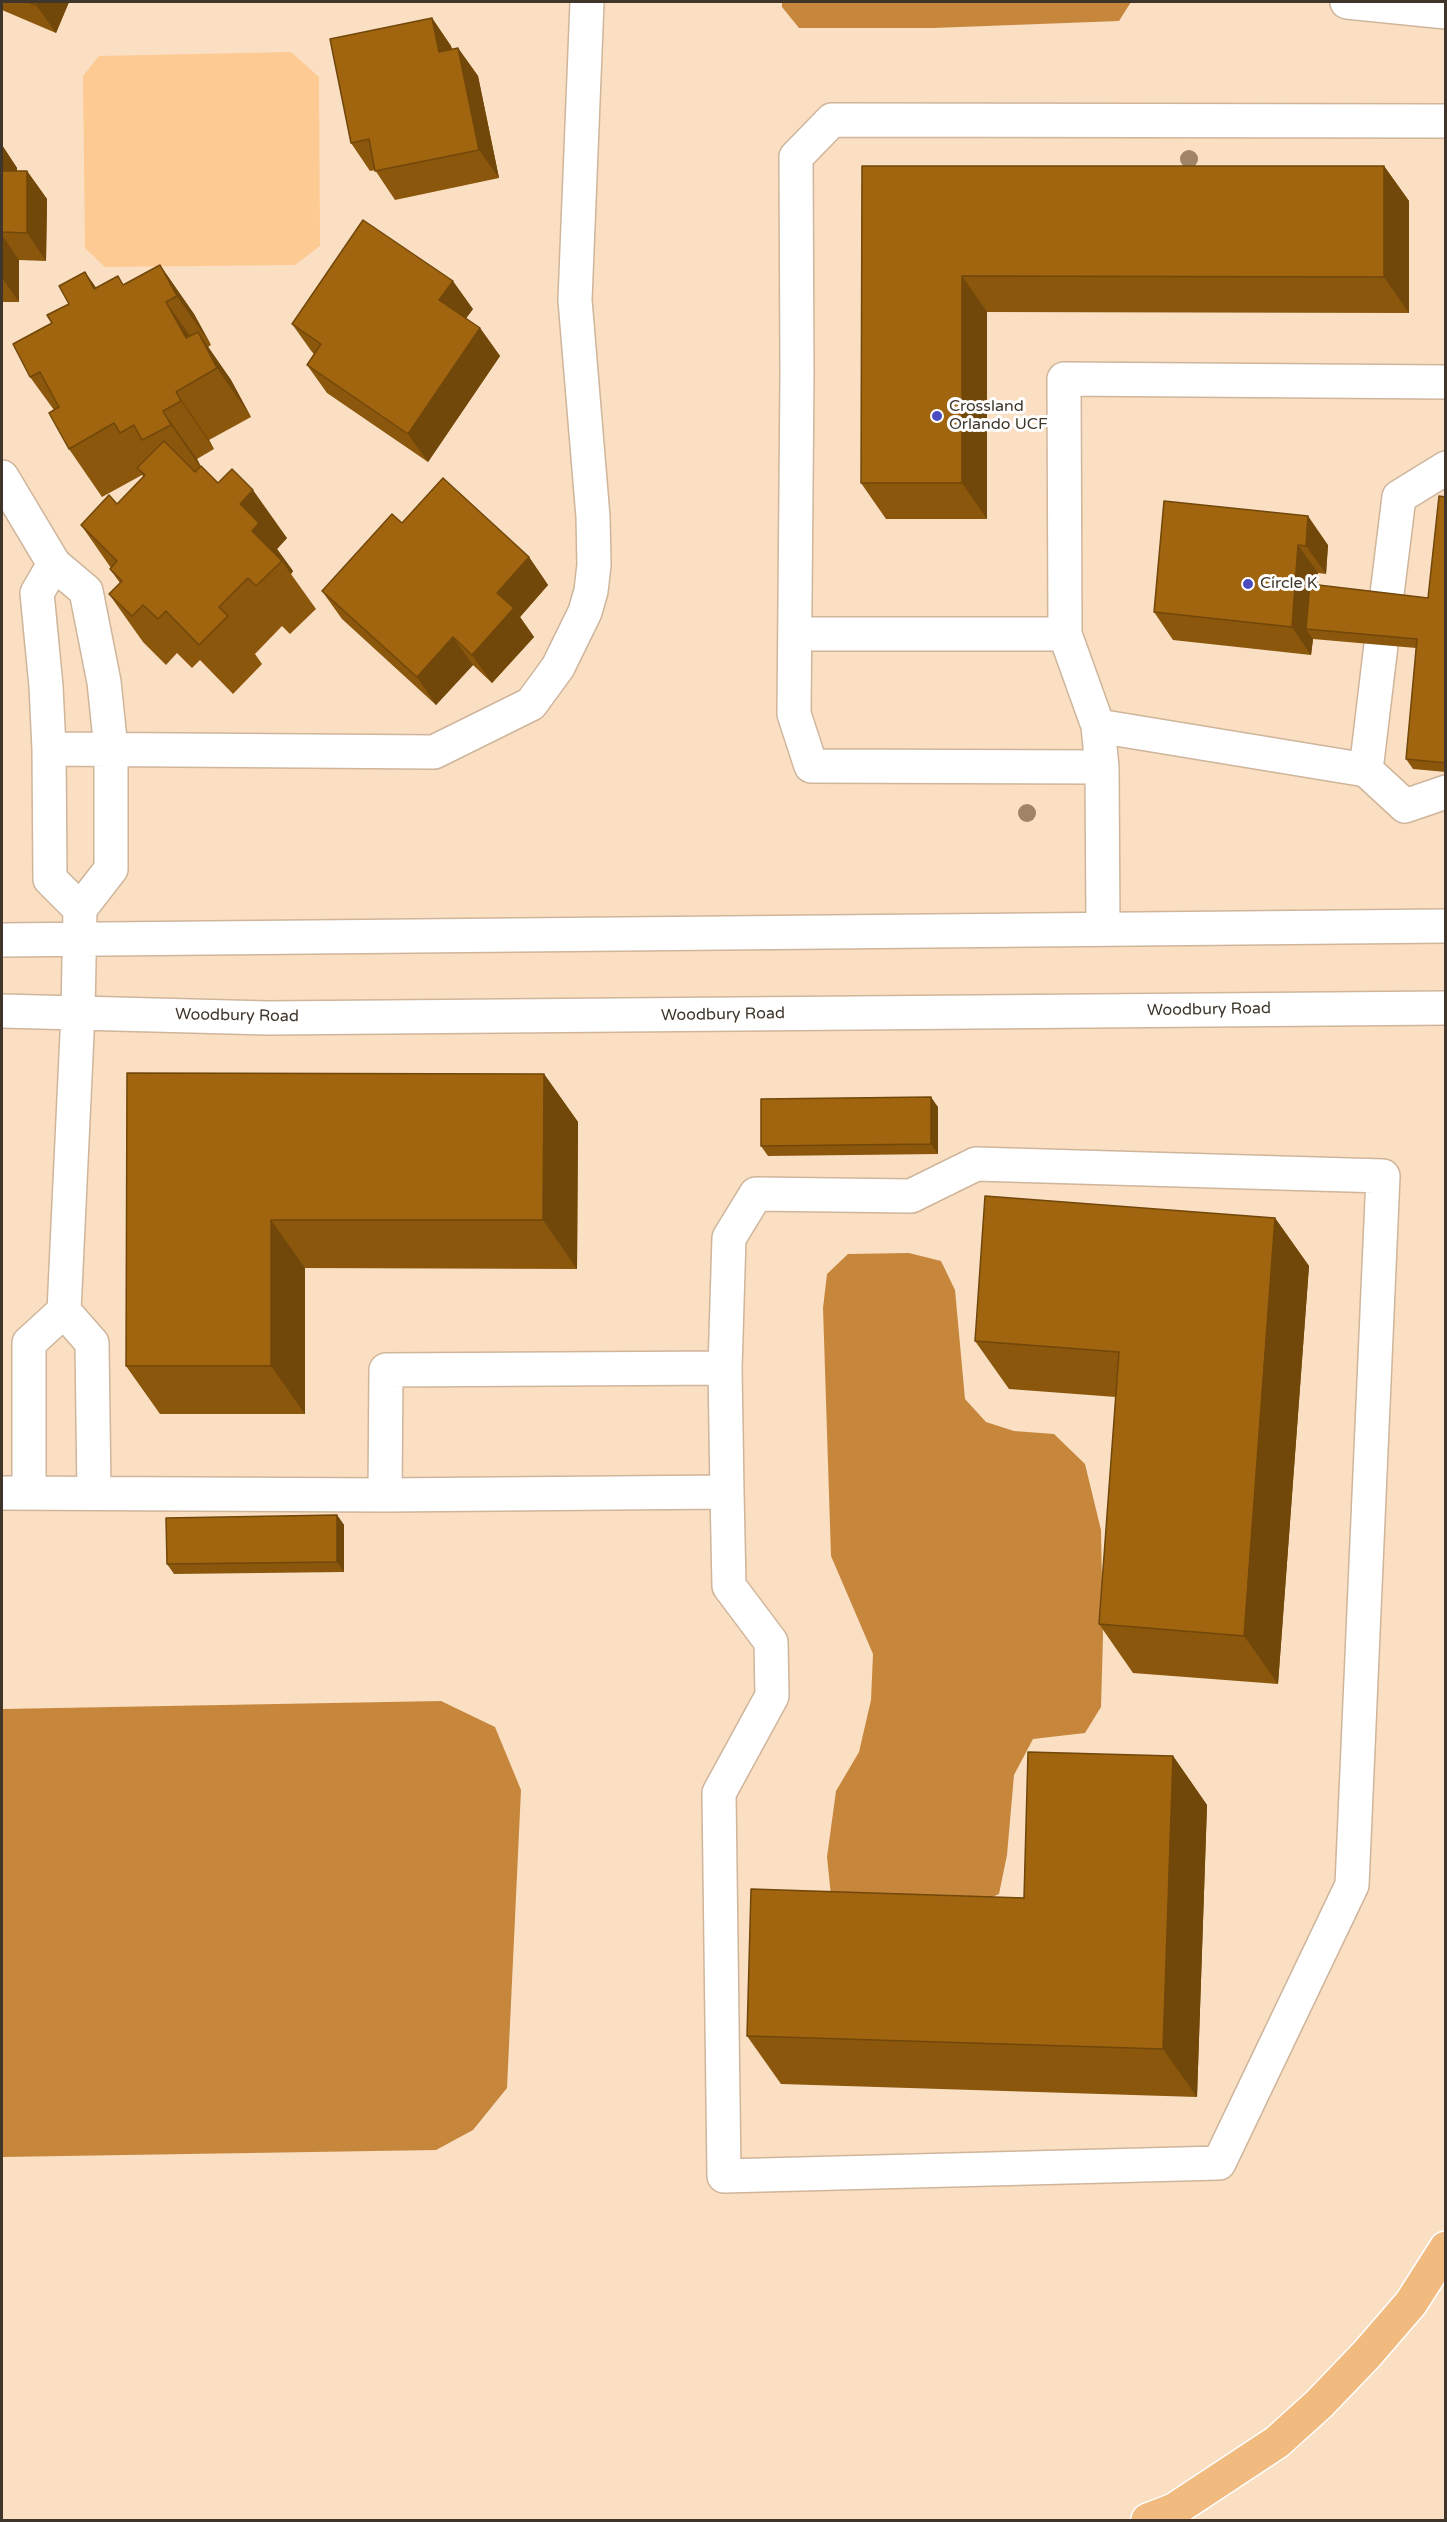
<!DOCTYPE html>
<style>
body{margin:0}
#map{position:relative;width:1447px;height:2522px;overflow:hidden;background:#fadfc3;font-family:"Varela Round",sans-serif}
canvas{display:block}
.frame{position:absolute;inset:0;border:3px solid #3f352a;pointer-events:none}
</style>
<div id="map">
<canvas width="1447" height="2522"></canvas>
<div class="frame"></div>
</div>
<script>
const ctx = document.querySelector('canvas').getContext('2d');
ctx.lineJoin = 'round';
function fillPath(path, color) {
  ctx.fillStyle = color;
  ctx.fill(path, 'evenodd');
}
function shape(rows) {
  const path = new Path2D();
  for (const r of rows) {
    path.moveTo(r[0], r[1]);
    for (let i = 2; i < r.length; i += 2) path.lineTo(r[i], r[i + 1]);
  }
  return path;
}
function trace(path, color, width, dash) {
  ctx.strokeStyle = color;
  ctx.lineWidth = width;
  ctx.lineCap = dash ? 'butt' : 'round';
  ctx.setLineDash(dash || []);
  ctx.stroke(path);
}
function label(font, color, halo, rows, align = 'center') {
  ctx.font = font + ' "Varela Round",sans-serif';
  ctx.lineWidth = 6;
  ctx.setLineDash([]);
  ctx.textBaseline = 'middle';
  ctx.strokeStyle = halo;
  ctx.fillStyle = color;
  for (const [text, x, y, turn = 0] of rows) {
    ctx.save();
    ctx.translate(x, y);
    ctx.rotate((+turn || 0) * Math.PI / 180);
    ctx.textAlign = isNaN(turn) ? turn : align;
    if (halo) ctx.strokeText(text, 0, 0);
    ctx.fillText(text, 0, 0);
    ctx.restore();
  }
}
fillPath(shape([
 [291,52,319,77,320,246,295,265,105,267,85,248,83,76,99,56]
]), '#fdca94');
fillPath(shape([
 [782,2,1131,2,1119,21,933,28,799,28,782,7],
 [909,1253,941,1261,955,1290,965,1399,986,1422,1014,1431,1054,1434,1085,1464,1101,1530,1103,1636,1101,1707,1085,1733,1033,1739,1014,1775,1007,1855,999,1894,970,1907,831,1896,827,1857,836,1791,859,1752,871,1700,873,1654,831,1556,823,1308,827,1274,848,1254],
 [441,1701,495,1727,521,1790,507,2088,473,2130,436,2150,2,2157,2,1709]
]), '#c6873d');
const minor = shape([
 [1347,2,1446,12],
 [2,477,54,564,86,591,104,682,111,749,111,869,80,909,78,1013,64,1311,92,1343,94,1493],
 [54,564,37,593,46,686,49,749,50,879,80,909],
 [1386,602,1399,497,1446,468],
 [795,634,1065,634],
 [1098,726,1065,634,1064,379,1446,382],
 [49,749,434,752,531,704,558,667,585,612,591,591,594,565,593,517,575,300,587,2],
 [1102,767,811,766,794,714,797,374,796,157,832,120,1446,121],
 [1366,770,1405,806,1446,792],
 [1103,929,1102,767,1098,726,1366,770,1381,645],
 [2,940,1446,926],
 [2,1011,268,1018,1446,1008],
 [725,1368,729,1238,756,1194,911,1196,976,1164,1383,1176,1352,1885,1219,2163,724,2176,719,1793,772,1696,771,1642,729,1586,727,1492],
 [2,1493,385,1495,727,1492,725,1368,386,1370,385,1495],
 [29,1493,29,1343,64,1311]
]);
const highway = shape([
 [1148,2520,1174,2510,1277,2442,1319,2404,1367,2354,1411,2303,1446,2248]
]);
trace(minor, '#cfb59b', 36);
trace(highway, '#fff', 36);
trace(minor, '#fff', 33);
trace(highway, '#f1ba7f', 33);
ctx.fillStyle = '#9f8467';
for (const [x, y] of [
 [1189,159],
 [1027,813]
]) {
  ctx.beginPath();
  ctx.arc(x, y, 9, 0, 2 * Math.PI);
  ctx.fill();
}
fillPath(shape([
 [2,2,69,2,56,33,2,10],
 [432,18,451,46,452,49,458,48,478,76,499,178,395,200,375,170,370,171,351,143],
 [2,145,17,168,17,171,27,171,47,199,46,261,19,260,19,302,2,302],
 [862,166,1384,166,1409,201,1409,313,987,312,987,519,886,519,861,483],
 [160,265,194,314,211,345,208,347,231,380,251,417,209,440,214,449,197,459,201,467,218,483,287,538,277,549,293,571,291,574,316,609,290,634,282,626,255,654,262,664,233,694,200,660,192,668,177,653,166,665,143,642,109,594,120,583,110,569,111,568,81,525,117,504,144,477,142,475,102,497,69,449,54,410,30,377,52,323,69,304,85,272,96,288,124,285],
 [473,309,466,318,480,328,500,356,428,462,327,393,307,365,314,354,312,352,292,324],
 [1446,497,1446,772,1413,769,1406,759,1416,648,1313,639,1311,655,1173,640,1154,612,1164,501,1328,545,1326,574,1318,573,1317,585,1428,598],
 [402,523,529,557,548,585,520,617,534,637,492,683,473,665,436,705,342,619,322,591],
 [127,1073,544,1074,578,1122,577,1269,305,1268,305,1414,160,1414,126,1366],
 [938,1107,938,1154,768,1156,761,1146],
 [1275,1218,1309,1266,1278,1684,1133,1673,1099,1624,1116,1397,1009,1389,975,1341],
 [337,1515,344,1525,344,1572,174,1574,167,1564],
 [1173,1756,1207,1805,1197,2097,781,2084,747,2036,1024,1898]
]), '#8a570d');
fillPath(shape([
 [37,2,69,2,56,33,36,5],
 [432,18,451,46,458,80,439,52],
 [458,48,478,76,499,178,479,150],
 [2,145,17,168,17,199,2,176],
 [1384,166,1409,201,1409,313,1384,277],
 [27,171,47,199,46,261,27,233],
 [2,235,19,260,19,302,2,278],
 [160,265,194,314,211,345,177,296],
 [85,272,119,320,94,289],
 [962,276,987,312,987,519,962,483],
 [453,281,473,309,459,328,439,300],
 [166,302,200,350,186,338],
 [480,328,500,356,428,462,408,434],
 [198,332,231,380,251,417,217,368],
 [176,392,209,440,214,449,181,401],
 [163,411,197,459,205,474,171,425],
 [253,490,287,538,277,549,293,571,291,574,282,561,252,531,240,504],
 [1308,516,1328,545,1326,574,1306,546],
 [1298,545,1318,573,1313,630,1306,629,1313,639,1311,655,1292,627],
 [529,557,548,585,520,617,534,637,492,683,472,655,497,593],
 [453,637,473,665,436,705,417,677],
 [544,1074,578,1122,577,1269,543,1220],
 [931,1097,938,1107,938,1154,931,1144],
 [1275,1218,1309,1266,1278,1684,1244,1636],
 [271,1220,305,1268,305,1414,271,1366],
 [337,1515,344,1525,344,1572,337,1562],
 [1173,1756,1207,1805,1197,2097,1163,2049]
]), '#71470a');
const building = shape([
 [28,2,37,2,36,5,28,2],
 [432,18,439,52,458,48,479,150,375,171,369,139,351,143,330,39,432,18],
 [862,166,1384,166,1384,277,962,276,962,483,861,483,862,166],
 [2,171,27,171,27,233,2,232,2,171],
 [363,220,453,281,439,300,480,328,408,434,307,365,321,344,292,324,363,220],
 [160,265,177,296,166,302,186,338,198,332,217,368,176,392,181,401,163,411,171,425,142,440,134,425,120,433,114,423,69,449,49,413,59,407,40,372,30,377,13,344,52,323,47,315,69,304,59,286,85,272,94,289,118,276,123,285,160,265],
 [164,441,195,472,201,466,218,483,232,469,253,490,240,504,259,523,252,531,282,561,256,586,248,578,219,607,228,616,199,645,166,611,158,619,143,605,132,616,109,594,122,581,110,569,117,561,81,525,109,495,117,504,145,475,137,468,164,441],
 [443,478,529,557,497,593,514,608,472,655,453,637,417,677,322,591,392,514,402,523,443,478],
 [1439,496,1446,497,1446,763,1406,759,1417,639,1306,629,1310,584,1428,598,1439,496],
 [1164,501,1308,516,1306,546,1298,545,1292,627,1154,612,1164,501],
 [127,1073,544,1074,543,1220,271,1220,271,1366,126,1366,127,1073],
 [931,1097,931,1144,761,1146,761,1099,931,1097],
 [985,1196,1275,1218,1244,1636,1099,1624,1119,1352,975,1341,985,1196],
 [337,1515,337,1562,167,1564,166,1518,337,1515],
 [1028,1752,1173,1756,1163,2049,747,2036,751,1889,1024,1898,1028,1752]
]);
fillPath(building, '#a1650f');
trace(building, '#71470a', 1.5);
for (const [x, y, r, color] of [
 [937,416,6,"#4c4cc2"],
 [1248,584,6,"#4c4cc2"]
]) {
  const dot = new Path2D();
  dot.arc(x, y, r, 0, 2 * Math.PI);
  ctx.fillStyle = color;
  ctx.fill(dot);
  trace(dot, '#fff', 2);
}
label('16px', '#3f352a', '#fff', [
 ["Crossland",949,407],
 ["Orlando UCF",949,425],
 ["Circle K",1260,584]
], 'left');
label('16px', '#3f352a', '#fff', [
 ["Woodbury Road",1209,1010,-1],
 ["Woodbury Road",723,1015,-1],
 ["Woodbury Road",237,1016,1]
]);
</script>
